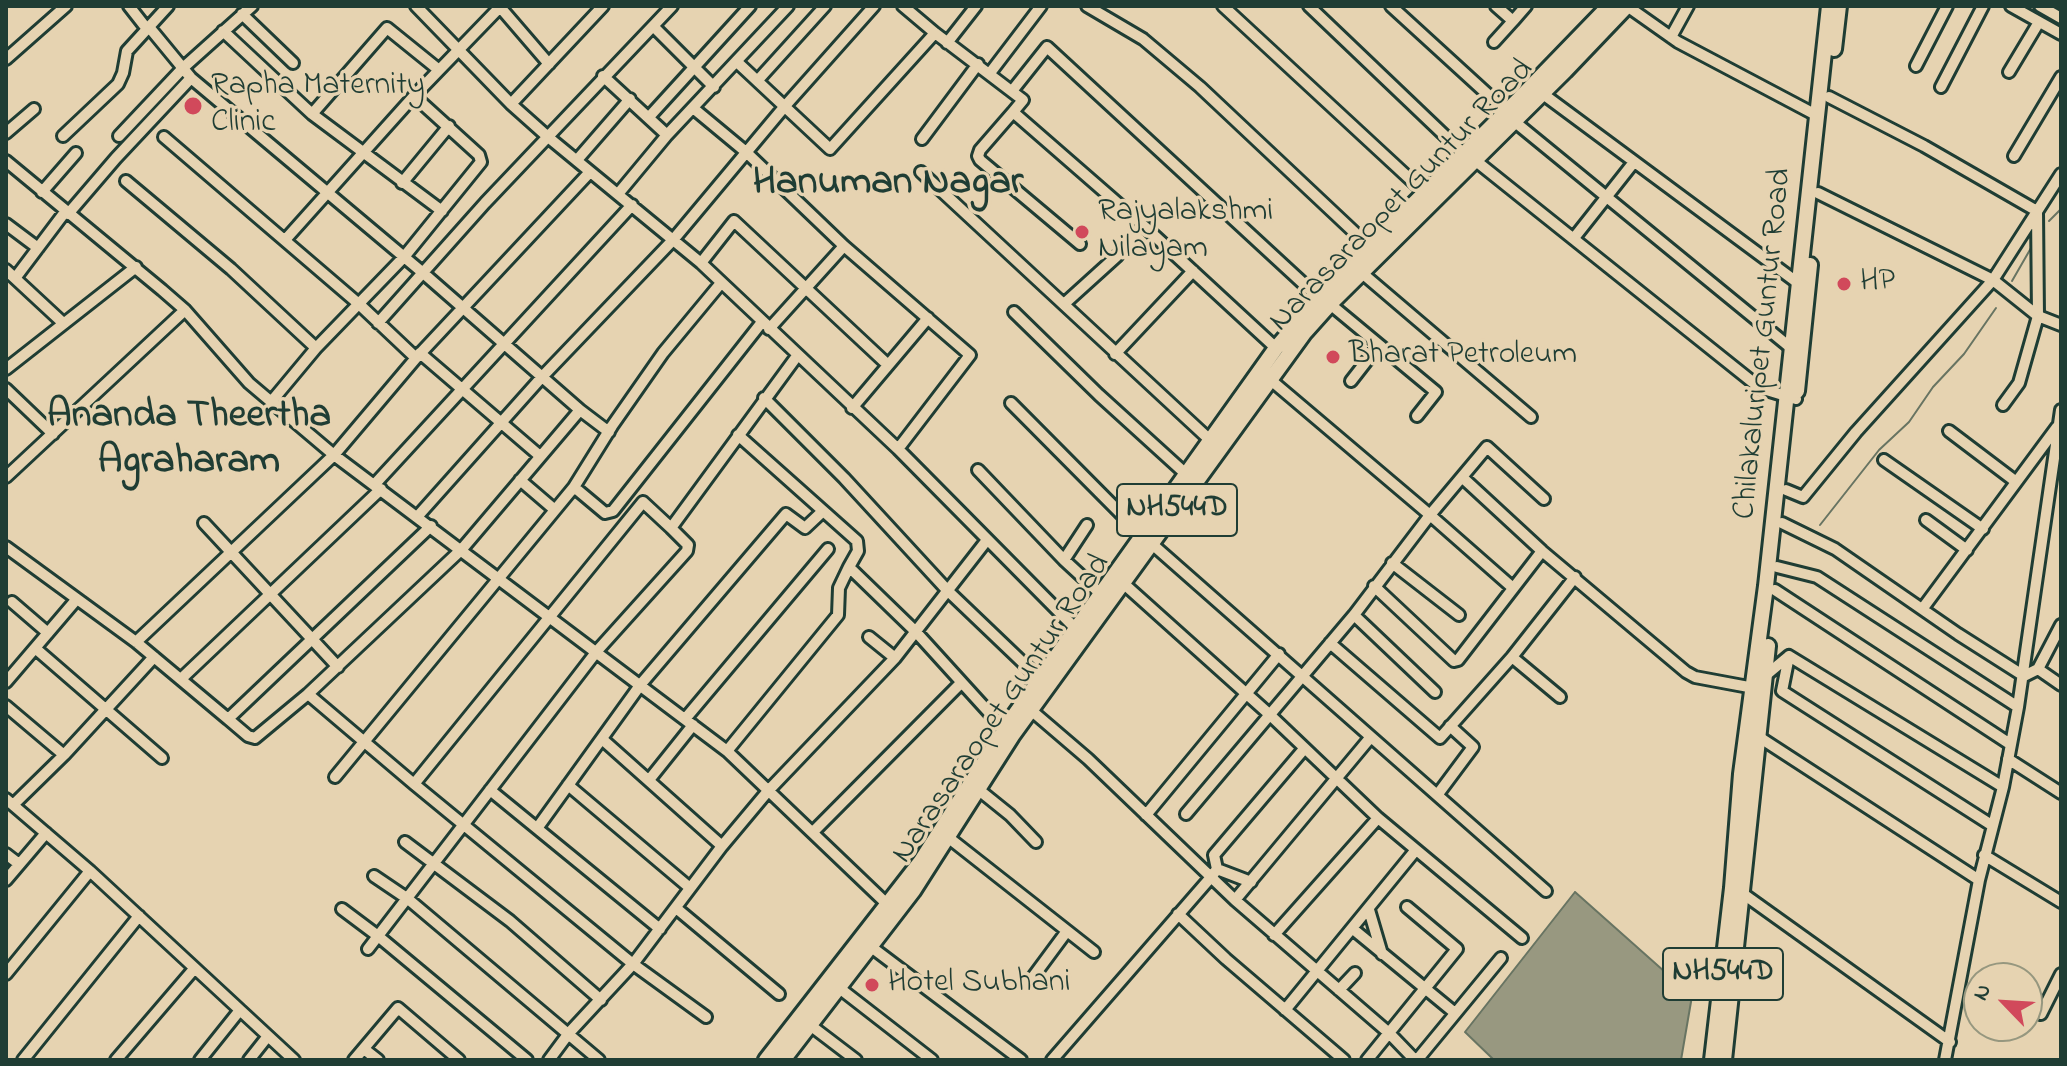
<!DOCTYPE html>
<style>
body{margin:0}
#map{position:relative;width:2067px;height:1066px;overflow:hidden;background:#e6d3b1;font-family:"Indie Flower",sans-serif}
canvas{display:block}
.frame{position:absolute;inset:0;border:8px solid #1f3d34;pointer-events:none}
.north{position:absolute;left:1963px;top:962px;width:80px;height:80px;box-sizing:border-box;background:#e6d3b1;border:2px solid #96977f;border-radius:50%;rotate:295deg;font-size:22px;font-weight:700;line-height:32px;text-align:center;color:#1f3d34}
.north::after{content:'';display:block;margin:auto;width:28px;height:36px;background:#d1495b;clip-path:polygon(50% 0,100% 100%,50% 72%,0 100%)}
</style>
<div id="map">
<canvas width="2067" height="1066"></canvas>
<div class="frame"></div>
<div class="north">N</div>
</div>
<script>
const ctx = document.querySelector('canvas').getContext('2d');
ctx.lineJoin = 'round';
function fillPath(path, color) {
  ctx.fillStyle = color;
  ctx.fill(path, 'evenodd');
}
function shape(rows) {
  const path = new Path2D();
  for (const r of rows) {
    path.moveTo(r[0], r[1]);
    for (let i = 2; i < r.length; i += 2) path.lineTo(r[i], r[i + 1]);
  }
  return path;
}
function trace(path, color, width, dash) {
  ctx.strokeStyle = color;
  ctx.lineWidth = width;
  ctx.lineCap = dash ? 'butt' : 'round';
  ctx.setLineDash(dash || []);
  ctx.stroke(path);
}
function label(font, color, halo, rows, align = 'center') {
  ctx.font = font + ' "Indie Flower",sans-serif';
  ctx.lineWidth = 7;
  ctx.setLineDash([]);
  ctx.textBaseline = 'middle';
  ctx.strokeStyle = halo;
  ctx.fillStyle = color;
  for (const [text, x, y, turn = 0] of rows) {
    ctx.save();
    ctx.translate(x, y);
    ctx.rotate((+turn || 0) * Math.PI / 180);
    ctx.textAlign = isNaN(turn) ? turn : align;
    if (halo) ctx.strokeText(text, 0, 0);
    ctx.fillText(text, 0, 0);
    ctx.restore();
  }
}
const water = shape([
 [1575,892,1692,996,1681,1060,1494,1060,1465,1032,1575,892]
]);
fillPath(water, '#989880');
trace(water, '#687462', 2);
trace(shape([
 [2049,221,2061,209],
 [2012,281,2031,248],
 [1820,525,1879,450,1909,422,1933,387,1964,354,1996,308]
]), '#687462', 2);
const minor = shape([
 [129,6,147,29],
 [416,6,511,104,548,137,701,263,898,449,1080,633],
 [903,6,935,33,1023,100,1013,112,1145,227,1276,348],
 [1087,6,1143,39,1200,87,1370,247],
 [1223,6,1425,193],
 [1309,6,1464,154],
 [1391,6,1507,112],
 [1627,6,1678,42,1818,116],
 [2011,6,2061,34],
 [2040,6,2061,18],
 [500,7,549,64],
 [242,14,293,63],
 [1513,21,1526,6],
 [653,26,714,87],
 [149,27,191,78,422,272,580,410,462,549,308,694,414,784,633,964,706,1017],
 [223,31,312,114,442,211],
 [1671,37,1688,6],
 [1494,42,1513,21,1496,6],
 [947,43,976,6],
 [6,59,66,6],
 [737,62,830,149,935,33],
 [1916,66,1947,6],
 [2009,72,2039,22],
 [990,73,1041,6],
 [603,76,667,135],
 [758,80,825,6],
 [1941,87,1983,6],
 [1012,91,1047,47,1319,298],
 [1543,94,1798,283],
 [1829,97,1924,146,2037,211,2038,316,2019,383,2003,405],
 [511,104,603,6],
 [693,108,746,152,844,246,970,355,898,449],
 [1013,112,980,150,978,156,980,160,1080,244],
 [312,114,387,28,439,70],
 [649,117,750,6],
 [1515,122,1791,348],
 [6,133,34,109],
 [63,136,118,84,123,73,127,51,168,6],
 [119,136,184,67,252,6],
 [164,137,360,305,416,358],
 [922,139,978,64],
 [2014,156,2061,77],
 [577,160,630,99],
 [6,161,162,290,185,310,249,383,334,455,727,751,888,905],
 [1476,161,1760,388,1796,399],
 [921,172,1211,441],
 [126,181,231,269,316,348],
 [402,183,449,126],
 [42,192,76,153],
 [1818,193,1993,280,2038,316,2061,325],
 [618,194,667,135,788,6],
 [68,214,116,158,191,78],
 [6,224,38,248],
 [1574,238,1634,162],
 [285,240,414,96,501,6],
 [701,263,734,221,888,365],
 [6,270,62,322],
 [1362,273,1531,417],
 [16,277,65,212],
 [1064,304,1117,256],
 [1330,304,1436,392,1417,416],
 [1014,312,1099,395,1187,475],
 [378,323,485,203,672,6],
 [769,329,844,246],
 [420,353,540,456],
 [1115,354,1193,271],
 [6,369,136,267],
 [1266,376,1430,515,1513,588],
 [1351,381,1379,345],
 [6,389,53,434],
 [764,398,844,478,948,591,1040,679],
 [271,402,316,348,404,257,481,162,479,155,414,96],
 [1011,403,1143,536],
 [852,408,928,318],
 [580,410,609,432],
 [1949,431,2015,481],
 [738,435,857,541,858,551,849,567,916,632,1004,729],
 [1884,460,1983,529],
 [978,470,1064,560,1102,595],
 [6,477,185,310],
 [1463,478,1542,551,1686,672,1695,677,1754,688],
 [520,480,555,510],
 [374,485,632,205],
 [574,487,605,513,613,511,762,322],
 [1786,490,1803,497,1856,432,1993,280,2061,174],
 [417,517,541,378,673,240,785,106,874,6],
 [1926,520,1967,550],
 [204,523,338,667],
 [1782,523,1835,549,1958,634,2024,676,2038,669,2061,625],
 [1152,544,1546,891],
 [6,547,136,642,228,719,431,526],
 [1064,560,1087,525],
 [1392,563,1459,615],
 [1777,567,1817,577,2018,707],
 [1123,583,1269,714,1378,818,1522,938],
 [1374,586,1454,661,1458,660,1542,551],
 [1775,590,2010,744],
 [12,602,48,633],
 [1923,608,2057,427],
 [1354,615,1435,692],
 [869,637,895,658],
 [136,642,334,455,416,358,590,172],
 [1330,643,1440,738,1512,657,1575,577],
 [35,648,162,758],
 [1789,656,1782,691,1993,826],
 [1512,657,1560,697],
 [2038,669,2061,685],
 [1765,676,1789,656,2003,787],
 [182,678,381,489],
 [6,682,76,600],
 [6,706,64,755],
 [1032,711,1088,759,1235,900,1389,1033,1415,1060],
 [228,719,248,736,255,738,308,694],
 [685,719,828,549],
 [1759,737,1979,880],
 [602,739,722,846],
 [727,751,838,615,839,588,849,567],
 [2008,759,2061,793],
 [335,777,574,487,612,426,663,353,721,283],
 [649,780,693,725],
 [414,784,643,502,671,528,797,356],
 [568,785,690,888],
 [490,790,660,929],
 [979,790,1010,815,1036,842],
 [1438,794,1473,747,1450,726],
 [6,799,90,871,294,1060],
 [13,805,64,755,154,657],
 [1186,814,1354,615,1430,515,1487,447,1544,499],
 [1146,815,1279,654],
 [538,827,641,684,786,514,805,528,823,511],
 [813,832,961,683],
 [949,838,1094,952],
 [405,842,510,921,601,1000],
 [6,854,19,864],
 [1984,855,2061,902],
 [1217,869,1251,882],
 [374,876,408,899,599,1060],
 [6,880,46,833],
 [1742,893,1950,1042],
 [1235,900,1370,738],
 [676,908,779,994],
 [342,909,378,936,527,1060],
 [1369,910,1382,954],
 [1178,914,1226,959,1344,1060],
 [1353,929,1455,1013],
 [1274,935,1378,818],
 [866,943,1021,1060],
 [368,949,597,651,687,551,688,545,671,528],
 [6,974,90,871],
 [1030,981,1067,931],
 [838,987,932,1060],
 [1339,990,1355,973],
 [1285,1010,1415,851],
 [2041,1014,2061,974],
 [810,1025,856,1060],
 [364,1049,378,1060],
 [23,1060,139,916],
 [116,1060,194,969],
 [200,1060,240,1010],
 [249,1060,268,1036],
 [354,1060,398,1008,459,1060],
 [549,1060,569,1033,633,964,722,846,768,791,895,658,987,540],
 [1052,1060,1212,876,1217,869,1214,855,1304,749],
 [1367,1060,1457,949,1407,907],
 [1417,1060,1501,958],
 [1945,1060,1979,880,2003,787,2018,707,2061,410]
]);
const highway = shape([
 [1834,49,1839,6],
 [1797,391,1810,265],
 [766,1060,921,861,1013,717,1276,348,1319,298,1520,98,1609,6],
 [783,1060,913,891,1012,736,1305,332,1330,304,1565,71,1627,6],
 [1712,1060,1732,888,1741,774,1766,586,1829,6],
 [1724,1060,1768,646]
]);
trace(minor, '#1f3d34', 16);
trace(highway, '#1f3d34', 20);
trace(minor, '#e6d3b1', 10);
trace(highway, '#e6d3b1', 14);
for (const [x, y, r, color] of [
 [193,106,10,"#d1495b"],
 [1082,232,8,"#d1495b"],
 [1844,284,8,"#d1495b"],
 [1333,357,8,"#d1495b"],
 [872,985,8,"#d1495b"]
]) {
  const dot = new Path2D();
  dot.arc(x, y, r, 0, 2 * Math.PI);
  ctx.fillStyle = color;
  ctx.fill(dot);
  trace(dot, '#e6d3b1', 3);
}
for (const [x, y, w] of [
 [1177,510,120],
 [1723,974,120]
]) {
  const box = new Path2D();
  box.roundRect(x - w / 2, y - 26, w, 52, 6);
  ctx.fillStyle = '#e6d3b1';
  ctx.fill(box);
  trace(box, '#1f3d34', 2);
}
label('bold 30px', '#1f3d34', null, [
 ["NH544D",1177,510],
 ["NH544D",1723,974]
]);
label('32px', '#1f3d34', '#e6d3b1', [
 ["Rapha Maternity",211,88],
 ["Clinic",211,125],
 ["Rajyalakshmi",1098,214],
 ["Nilayam",1098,251],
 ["HP",1860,284],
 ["Bharat Petroleum",1349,357],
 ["Hotel Subhani",888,985]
], 'left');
label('32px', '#1f3d34', '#e6d3b1', [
 ["Narasaraopet Guntur Road",1403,197,-46],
 ["Chilakaluripet Guntur Road",1765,344,-84],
 ["Narasaraopet Guntur Road",1003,710,-56]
]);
label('bold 40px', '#1f3d34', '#e6d3b1', [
 ["Hanuman Nagar",888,185],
 ["Ananda Theertha",189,418],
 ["Agraharam",189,464]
]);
</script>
